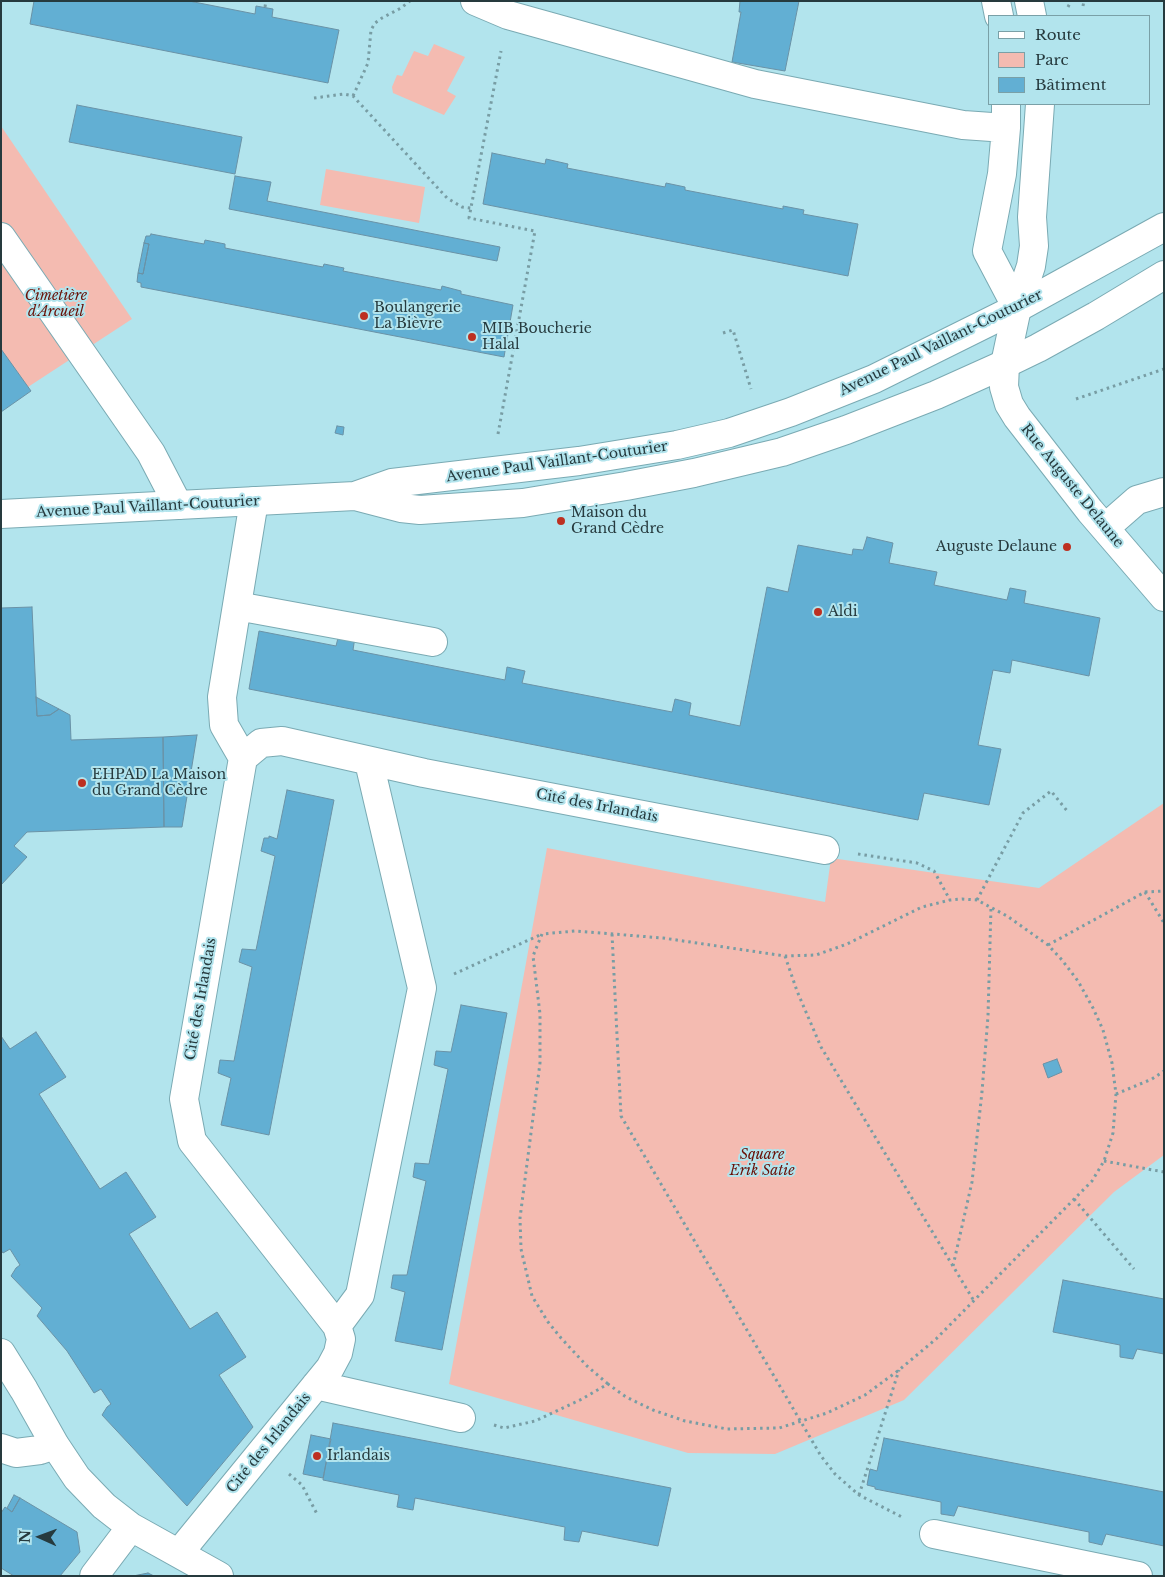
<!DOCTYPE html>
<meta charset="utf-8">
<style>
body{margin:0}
#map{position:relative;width:1165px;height:1577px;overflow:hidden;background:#b2e4ed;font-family:"Libre Baskerville",serif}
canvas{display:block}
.frame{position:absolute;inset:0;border:2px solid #263a3e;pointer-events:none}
.legend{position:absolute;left:988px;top:15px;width:162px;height:90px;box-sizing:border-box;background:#b2e4ed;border:1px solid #7aa0a7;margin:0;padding:6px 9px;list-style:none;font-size:15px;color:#263a3e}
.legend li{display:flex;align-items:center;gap:10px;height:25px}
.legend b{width:25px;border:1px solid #7aa0a7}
.north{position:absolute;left:15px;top:1512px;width:50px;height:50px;-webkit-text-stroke:4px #b2e4ed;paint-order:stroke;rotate:272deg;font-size:14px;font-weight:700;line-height:20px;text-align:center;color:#263a3e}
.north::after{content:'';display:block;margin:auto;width:18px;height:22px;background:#263a3e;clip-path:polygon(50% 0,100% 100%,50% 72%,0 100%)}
</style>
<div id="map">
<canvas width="1165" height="1577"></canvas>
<div class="frame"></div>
<ul class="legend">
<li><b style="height:6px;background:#fff"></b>Route</li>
<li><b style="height:14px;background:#f4bbb1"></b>Parc</li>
<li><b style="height:14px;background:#62afd3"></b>Bâtiment</li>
</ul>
<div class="north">N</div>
</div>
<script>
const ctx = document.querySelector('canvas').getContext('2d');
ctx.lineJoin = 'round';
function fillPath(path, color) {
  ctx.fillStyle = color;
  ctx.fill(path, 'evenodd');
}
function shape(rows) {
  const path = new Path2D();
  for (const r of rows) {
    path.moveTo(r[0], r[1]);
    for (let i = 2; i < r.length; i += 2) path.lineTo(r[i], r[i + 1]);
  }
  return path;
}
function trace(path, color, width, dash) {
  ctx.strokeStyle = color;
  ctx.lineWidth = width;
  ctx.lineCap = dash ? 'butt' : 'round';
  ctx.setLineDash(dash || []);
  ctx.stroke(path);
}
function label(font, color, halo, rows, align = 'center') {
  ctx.font = font + ' "Libre Baskerville",serif';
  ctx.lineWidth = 4;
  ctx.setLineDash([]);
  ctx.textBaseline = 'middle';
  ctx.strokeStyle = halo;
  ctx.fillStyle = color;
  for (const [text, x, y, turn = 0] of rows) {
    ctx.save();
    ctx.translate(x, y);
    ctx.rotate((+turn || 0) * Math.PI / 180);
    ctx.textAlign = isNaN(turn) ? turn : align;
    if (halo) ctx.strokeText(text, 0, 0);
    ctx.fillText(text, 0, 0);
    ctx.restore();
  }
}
fillPath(shape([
 [434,44,465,57,447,91,456,96,444,115,393,93,392,87,397,75,402,76,414,51,428,56],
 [1,126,132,319,28,387,1,349],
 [326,169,425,187,419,223,320,205],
 [1164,803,1164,1155,1114,1192,904,1400,775,1454,688,1453,449,1384,547,848,825,902,831,858,1039,888]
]), '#f4bbb1');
const building = shape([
 [34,1,189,1,255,14,256,6,273,9,272,17,339,30,328,83,30,24,34,1],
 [740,1,799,1,785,71,732,62,741,12,739,12,740,1],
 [77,105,242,137,235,174,69,142,77,105],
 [492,153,545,164,546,159,568,164,567,168,665,187,666,183,685,187,685,190,783,209,783,206,804,210,803,214,858,224,848,276,483,204,492,153],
 [235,176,271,182,267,201,500,247,497,261,229,209,235,176],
 [151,234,204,244,205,240,225,244,225,248,323,267,324,264,344,268,343,271,441,290,442,286,461,291,461,294,513,305,504,357,141,287,141,283,137,282,138,273,143,274,149,244,144,243,146,236,150,236,151,234],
 [144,243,149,244,143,274,138,273,144,243],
 [1,349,31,391,1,412,1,349],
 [337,426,344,427,343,435,335,433,337,426],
 [867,537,893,543,889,563,937,572,934,585,1007,600,1010,588,1026,591,1024,603,1100,618,1089,676,1012,660,1010,673,993,670,978,745,1001,749,989,805,924,793,918,820,249,689,259,631,336,646,339,634,355,637,353,650,505,680,507,667,525,671,522,683,672,712,675,699,691,703,689,715,740,726,767,587,788,592,798,545,852,555,853,549,863,550,867,537],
 [32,607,37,716,50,715,59,709,70,715,71,740,163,737,164,827,27,832,14,846,27,857,1,885,1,608,32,607],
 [36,697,59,709,50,715,37,716,36,697],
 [197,735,182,827,164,827,163,737,197,735],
 [287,790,334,800,269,1135,221,1125,231,1078,218,1073,220,1060,234,1061,252,967,239,962,242,949,256,950,275,856,261,851,264,838,269,838,269,836,277,839,287,790],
 [461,1005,507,1013,442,1350,395,1341,405,1292,391,1288,393,1275,407,1275,426,1181,413,1177,415,1163,429,1164,448,1069,434,1065,436,1051,451,1052,461,1005],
 [36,1032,66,1077,39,1094,100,1189,126,1172,156,1217,129,1234,190,1329,217,1312,246,1357,219,1375,253,1427,187,1506,102,1415,107,1407,111,1404,101,1389,94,1393,67,1351,37,1316,42,1308,11,1276,16,1268,20,1265,10,1249,3,1253,1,1250,1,1036,10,1049,36,1032],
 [1057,1059,1062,1072,1048,1078,1043,1064,1057,1059],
 [1063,1280,1164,1299,1164,1354,1137,1349,1133,1359,1120,1357,1120,1345,1053,1332,1063,1280],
 [333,1423,671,1488,658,1546,582,1531,579,1542,564,1540,565,1527,415,1498,413,1510,397,1507,399,1495,323,1480,333,1423],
 [311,1435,331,1439,323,1478,303,1474,311,1435],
 [884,1438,1164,1492,1164,1546,1106,1534,1102,1545,1089,1542,1089,1532,958,1506,954,1516,941,1514,941,1502,875,1489,875,1487,867,1485,870,1469,877,1471,884,1438],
 [14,1495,20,1498,12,1512,7,1508,14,1495],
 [20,1498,77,1532,80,1552,60,1576,14,1576,1,1568,1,1513,5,1507,12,1512,20,1498],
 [148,1573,154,1576,133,1576,148,1573]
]);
fillPath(building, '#62afd3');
trace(building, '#6a92a6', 1);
const minor = shape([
 [475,1,508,15,755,84,963,125,1006,128],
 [996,1,999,16],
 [1006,104,1006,128,1002,174,987,251,1017,308,1005,364,1004,387,1009,404,1017,417,1090,511,1164,597],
 [1,237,151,453,178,505],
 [1105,528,1137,500,1164,492],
 [237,606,433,642],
 [243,758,224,725,222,697,254,501],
 [337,1326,360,1295,422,988,369,762],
 [1,1353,24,1390,55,1445,77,1478,104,1506,131,1527,219,1576],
 [316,1385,461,1418],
 [1,1448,16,1453,40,1450,55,1445],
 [934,1534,1138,1576],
 [179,1553,330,1368,338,1353,341,1339,337,1326,192,1141,184,1099,243,758,261,743,282,741,424,773,825,850],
 [94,1576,131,1527]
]);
const major = shape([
 [1029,1,1032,16],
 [1017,308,1031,266,1034,246,1032,217,1040,104],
 [355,496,401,508,420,510,523,503,626,486,694,473,782,452,846,430,936,395,1005,364,1038,348,1096,316,1164,275],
 [1,514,355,496,392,483,579,461,677,445,729,433,791,412,874,379,1017,308,1164,227]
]);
trace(minor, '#7aaab3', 30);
trace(major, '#7aaab3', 30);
trace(shape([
 [1083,6,1084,1],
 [265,7,266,1],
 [1068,7,1071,1],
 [353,96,368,63,371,30,375,23,382,18,401,8,410,1],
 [314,98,344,94,353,96,447,198,462,207,471,208],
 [723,333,733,330,751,389],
 [1076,399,1164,369],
 [498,434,535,231,469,218,501,51],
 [858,854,917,863,934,871,950,900],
 [1145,892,1164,891],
 [977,900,1023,813,1051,791,1068,812],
 [612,934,621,1116,821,1456,835,1474,859,1495,902,1517],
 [1048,945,1145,892,1164,923],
 [785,956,797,991,821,1047,974,1301],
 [454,974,542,934],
 [1116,1094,1152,1079,1164,1071],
 [1104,1161,1164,1172],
 [1074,1199,1134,1269],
 [953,1266,972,1182,982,1092,988,1016,991,907],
 [494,1425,504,1428,535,1421,582,1399,608,1384,626,1397,653,1410,685,1421,727,1429,779,1428,827,1413,865,1395,899,1370,936,1339,1092,1181,1104,1161,1113,1133,1116,1094,1112,1063,1103,1030,1093,1008,1078,981,1062,960,1048,945,1007,916,977,900,962,899,950,900,922,907,847,944,816,955,785,956,663,938,575,931,542,934,533,956,540,1014,540,1063,520,1218,521,1249,532,1296,548,1322,561,1338,587,1366,608,1384],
 [289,1474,302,1485,317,1514],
 [859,1495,899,1370]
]), '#789da4', 3, [2.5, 4]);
trace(minor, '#fff', 28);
trace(major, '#fff', 28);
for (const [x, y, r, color] of [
 [364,316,5,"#bd3021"],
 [472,337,5,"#bd3021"],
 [561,521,5,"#bd3021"],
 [1067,547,5,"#bd3021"],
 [818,612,5,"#bd3021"],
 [82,783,5,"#bd3021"],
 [317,1456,5,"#bd3021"]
]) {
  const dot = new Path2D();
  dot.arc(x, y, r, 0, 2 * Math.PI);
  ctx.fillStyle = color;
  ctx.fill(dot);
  trace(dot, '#b2e4ed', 2);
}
label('italic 14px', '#6a1209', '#b2e4ed', [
 ["Cimetière",56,296],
 ["d'Arcueil",56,312],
 ["Square",762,1155],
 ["Erik Satie",762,1171]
]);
label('14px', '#263a3e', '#b2e4ed', [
 ["Boulangerie",374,308],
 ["La Bièvre",374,324],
 ["MIB Boucherie",482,329],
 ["Halal",482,345],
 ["Maison du",571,513],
 ["Grand Cèdre",571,529],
 ["Auguste Delaune",1057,547,"right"],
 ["Aldi",828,612],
 ["EHPAD La Maison",92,775],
 ["du Grand Cèdre",92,791],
 ["Irlandais",327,1456]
], 'left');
label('14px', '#263a3e', '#b2e4ed', [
 ["Avenue Paul Vaillant-Couturier",941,343,-26],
 ["Avenue Paul Vaillant-Couturier",557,462,-8],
 ["Rue Auguste Delaune",1072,486,51],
 ["Avenue Paul Vaillant-Couturier",148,507,-3],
 ["Cité des Irlandais",597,806,11],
 ["Cité des Irlandais",201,999,-80],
 ["Cité des Irlandais",269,1443,-51]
]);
</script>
